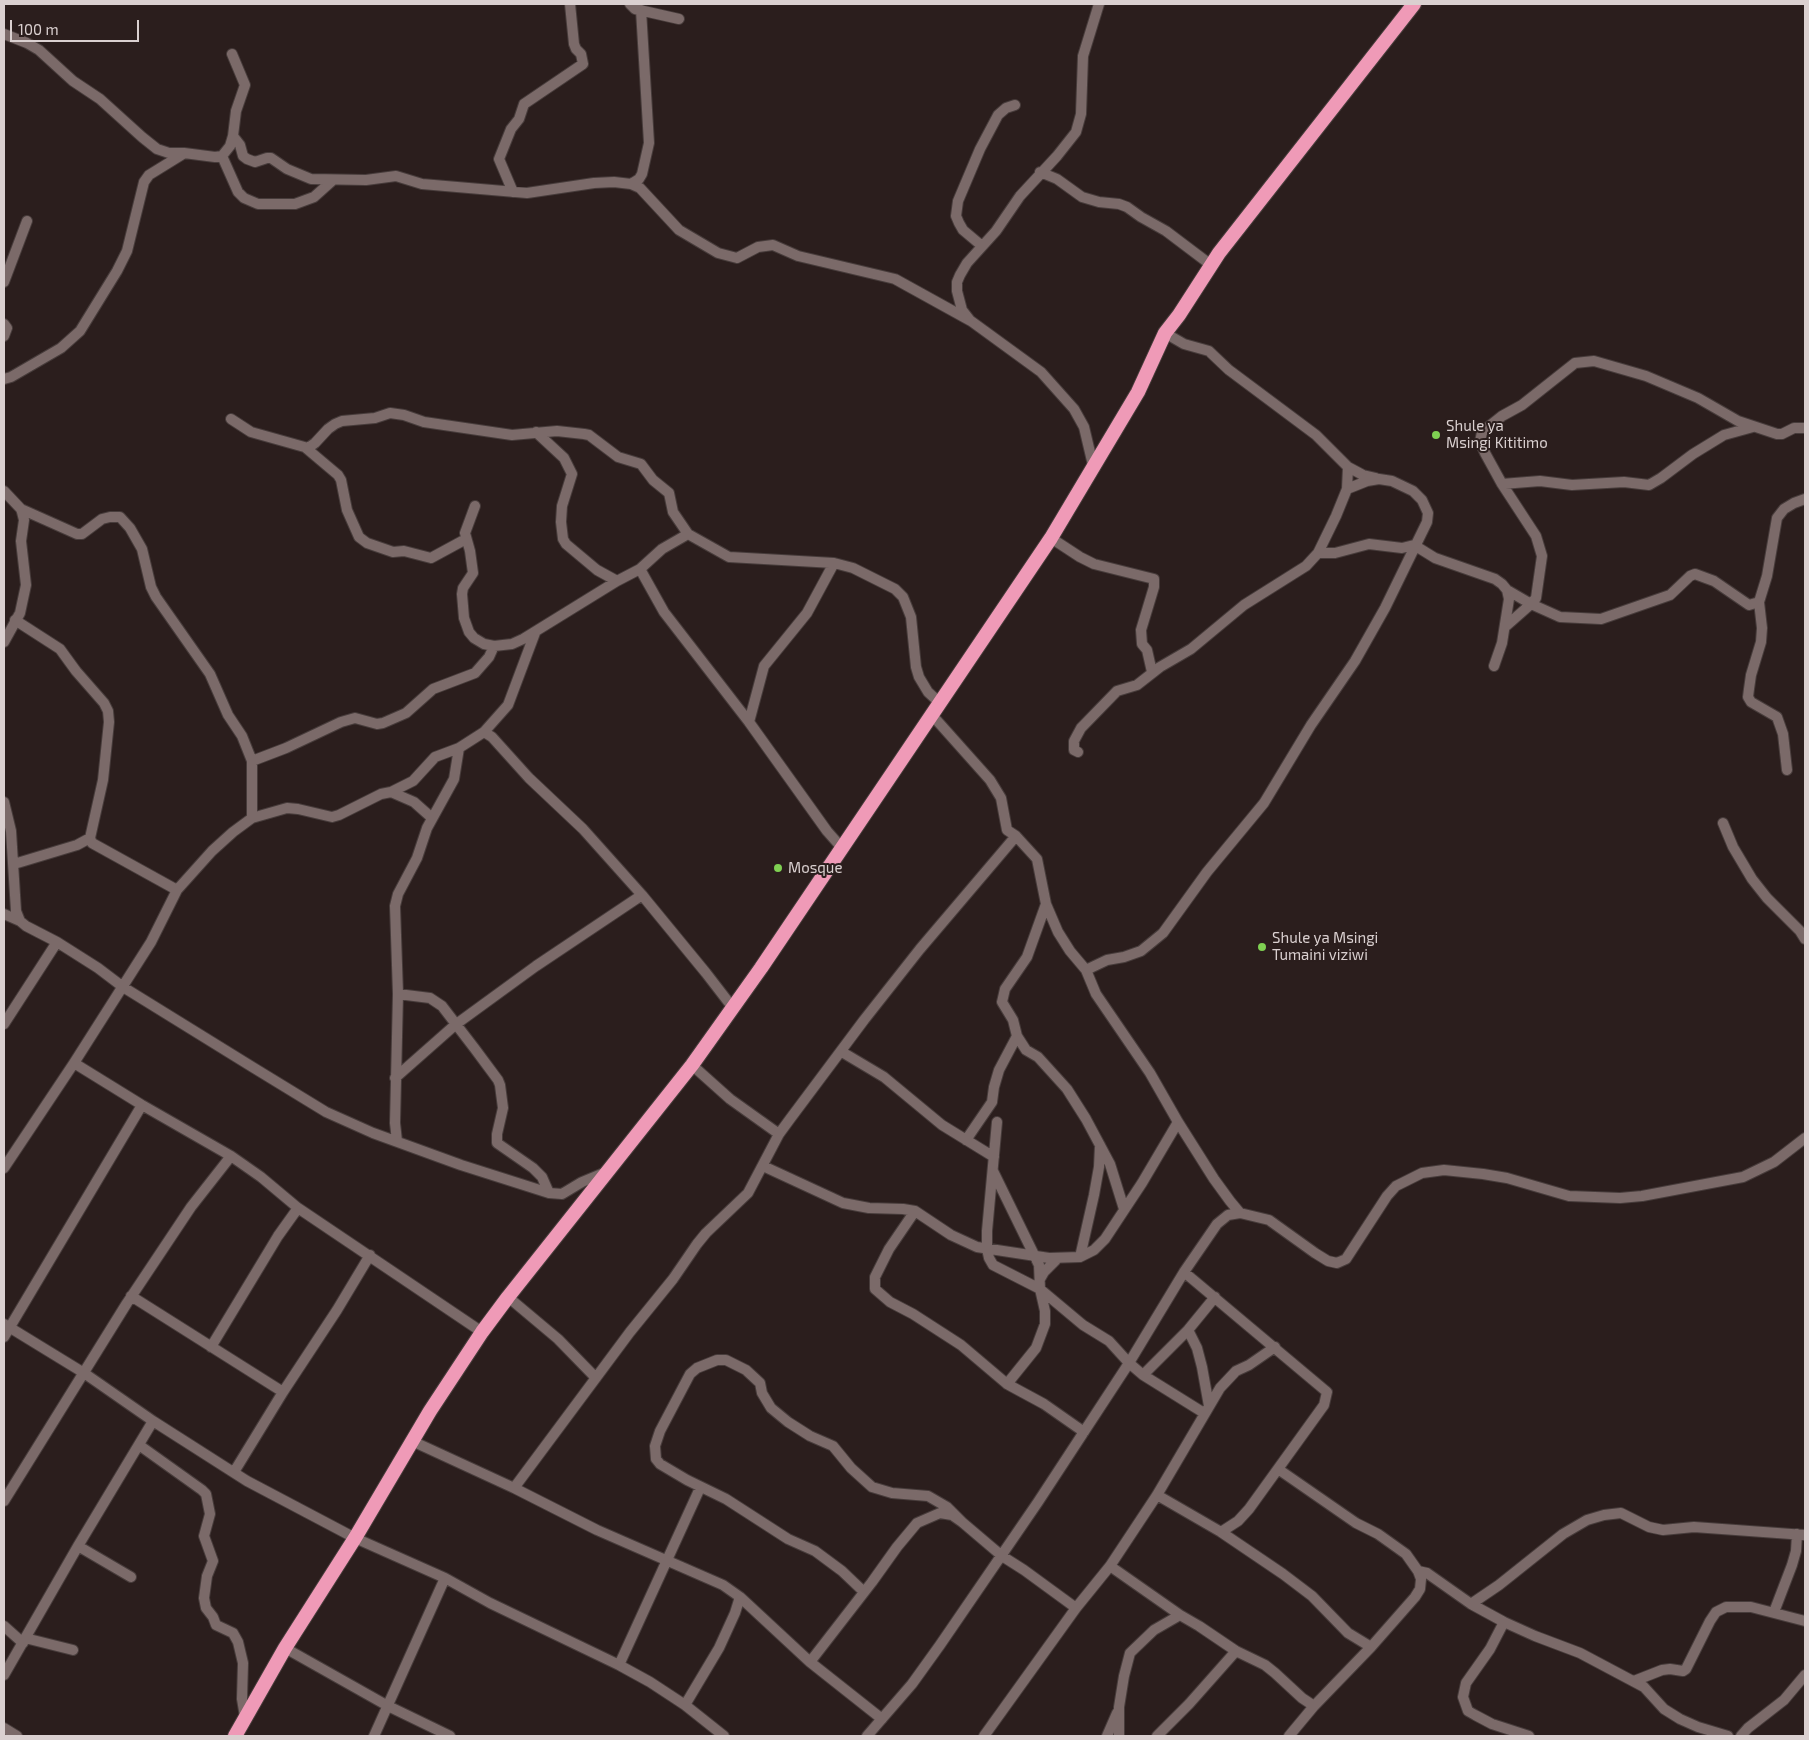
<!DOCTYPE html>
<style>
body{margin:0}
#map{position:relative;width:1809px;height:1740px;overflow:hidden;background:#2b1e1d;font-family:"Exo 2",sans-serif}
canvas{display:block}
.frame{position:absolute;inset:0;border:5px solid #dad0d0;pointer-events:none}
.scale{position:absolute;left:10px;top:20px;width:129px;height:22px;box-sizing:border-box;border:2px solid #dad0d0;border-top:0;padding-left:6px;font-size:15px;line-height:18px;white-space:nowrap;color:#dad0d0;-webkit-text-stroke:4px #2b1e1d;paint-order:stroke}
</style>
<div id="map">
<canvas width="1809" height="1740"></canvas>
<div class="frame"></div>
<div class="scale">100 m</div>
</div>
<script>
const ctx = document.querySelector('canvas').getContext('2d');
ctx.lineJoin = 'round';
function shape(rows) {
  const path = new Path2D();
  for (const r of rows) {
    path.moveTo(r[0], r[1]);
    for (let i = 2; i < r.length; i += 2) path.lineTo(r[i], r[i + 1]);
  }
  return path;
}
function trace(path, color, width, dash) {
  ctx.strokeStyle = color;
  ctx.lineWidth = width;
  ctx.lineCap = dash ? 'butt' : 'round';
  ctx.setLineDash(dash || []);
  ctx.stroke(path);
}
function label(font, color, halo, rows, align = 'center') {
  ctx.font = font + ' "Exo 2",sans-serif';
  ctx.lineWidth = 4;
  ctx.setLineDash([]);
  ctx.textBaseline = 'middle';
  ctx.strokeStyle = halo;
  ctx.fillStyle = color;
  for (const [text, x, y, turn = 0] of rows) {
    ctx.save();
    ctx.translate(x, y);
    ctx.rotate((+turn || 0) * Math.PI / 180);
    ctx.textAlign = isNaN(turn) ? turn : align;
    if (halo) ctx.strokeText(text, 0, 0);
    ctx.fillText(text, 0, 0);
    ctx.restore();
  }
}
const minor = shape([
 [630,4,635,9,679,19],
 [4,34,27,43,39,50,73,81,100,99,142,137,157,149,169,153,184,153,215,157,222,156,230,146,233,136,236,111,245,85,232,54],
 [233,136,240,145,243,156,247,159,255,162,267,158,271,158,287,169,311,179,366,180,396,176,422,184,527,193,594,183,614,182,631,184,640,188,679,230,718,253,737,258,758,247,773,245,798,256,895,279,971,321,1041,372,1074,409,1084,427,1093,465],
 [222,156,238,192,244,198,258,204,295,204,314,197,333,180],
 [1040,172,1057,179,1082,197,1099,202,1119,204,1127,207,1141,217,1166,231,1211,265],
 [631,184,639,179,642,174,649,143,641,10],
 [513,192,499,159,511,129,519,119,524,104,583,64,581,54,576,49,574,44,570,4],
 [982,246,963,230,959,223,956,216,958,201,980,149,998,115,1006,108,1015,105],
 [4,282,27,221],
 [969,319,962,310,957,291,957,282,960,275,967,263,996,231,1020,196,1057,156,1076,132,1081,114,1083,56,1099,4],
 [4,324,7,328,4,336],
 [4,379,11,377,61,348,80,331,117,271,127,251,144,182,149,175,183,154],
 [231,419,251,432,308,448,315,443,328,429,335,424,342,421,375,418,390,413,404,415,424,422,512,435,557,431,584,434,589,435,618,457,641,464,653,480,669,493,673,512,688,534],
 [536,432,564,458,572,474,562,506,561,522,563,539,566,544,597,570,617,581],
 [306,448,338,475,341,480,347,510,359,537,367,543,393,552,404,551,431,558,466,539],
 [1348,467,1363,475,1376,478],
 [1502,484,1540,481,1572,485,1624,482,1649,485,1661,478,1693,454,1724,435,1753,427],
 [4,491,21,509,22,512,24,520,21,541,26,585,20,613,4,642],
 [475,506,465,533,470,551,473,573,463,588,462,594,464,618,469,632,474,638,484,644,494,646,512,644,523,639,617,581,640,569,662,549,688,534,729,557,834,563,853,568,895,589,903,597,911,617,916,667,919,677,928,692,940,703],
 [21,509,77,534,82,534,102,519,110,517,120,517,130,528,142,549,151,587,156,597,210,674,228,715,242,736,252,761,252,818],
 [1051,538,1080,557,1094,564,1154,579,1154,587,1141,630,1142,644,1147,650,1152,672],
 [1318,553,1335,553,1369,544,1402,548,1414,545,1435,558,1495,579,1502,584,1507,590,1509,599,1502,643,1494,666],
 [640,569,664,612,749,722,827,831,842,848],
 [1507,590,1531,604,1560,617,1601,619,1670,595,1690,576,1695,574,1714,581,1749,605,1759,602],
 [15,620,60,649,76,671,104,703,108,711,109,722,103,780,90,838,92,843,177,890],
 [1506,626,1531,604,1536,598,1542,556,1536,536,1502,484,1485,453,1480,442,1482,432,1502,416,1522,405,1575,363,1594,361,1646,376,1698,398,1738,421,1777,434,1782,434,1794,428,1805,428],
 [932,715,990,780,1001,798,1007,830,1016,836,1037,859,1046,904,1058,932,1070,951,1086,970,1096,994,1150,1073,1178,1122,1214,1179,1230,1201,1240,1213],
 [749,722,764,666,807,613,834,563],
 [484,732,492,737,529,778,583,829,642,895,706,973,733,1008],
 [1078,752,1074,750,1074,741,1081,728,1117,691,1137,685,1160,667,1191,649,1244,605,1306,566,1318,553,1336,516,1347,489,1348,467,1316,435,1229,370,1209,351,1184,344,1165,333],
 [252,761,286,748,341,722,355,718,377,724,383,723,406,713,433,689,475,673,489,657,494,646],
 [1787,770,1783,734,1777,717,1751,702,1748,697,1749,689,1751,675,1761,642,1762,628,1759,602,1767,576,1777,518,1784,509,1794,503,1805,499],
 [391,792,414,802,432,818],
 [4,802,11,831,16,911,20,921,26,926,57,942,98,968,123,987,254,1068,326,1112,373,1133,461,1165,549,1193,562,1194,582,1182,606,1172],
 [1723,823,1733,847,1752,879,1767,898,1800,931,1805,939],
 [14,864,77,845,90,838],
 [4,914,20,921],
 [1086,970,1107,960,1124,957,1141,951,1163,933,1207,872,1264,803,1311,725,1355,661,1385,608,1427,522,1428,513,1422,500,1413,491,1392,481,1379,479,1367,481,1347,489],
 [398,994,430,998,442,1006,475,1049,498,1080,500,1085,503,1108,497,1134,497,1143,533,1168,542,1177,549,1193],
 [4,1024,57,942],
 [1017,1036,1026,1050,1038,1057,1067,1089,1086,1119,1110,1164,1124,1209],
 [842,1052,884,1077,942,1125,994,1157],
 [74,1063,142,1105,231,1156,261,1177,298,1208,482,1332],
 [692,1065,730,1099,779,1134],
 [395,1078,455,1025,536,966,642,895],
 [997,1122,987,1231,987,1249,989,1258,993,1265,1040,1289,1083,1325,1109,1341,1129,1363,1143,1375,1204,1413],
 [966,1140,992,1102,994,1087,999,1070,1017,1036,1013,1020,1002,1002,1005,989,1027,957,1046,904],
 [397,1141,395,1123,398,994,395,906,398,894,417,858,427,828,454,779,459,748],
 [763,1166,843,1203,869,1208,903,1209,915,1211,951,1235,977,1247,1049,1258,1080,1257,1094,1250,1105,1239,1142,1183,1178,1122],
 [4,1168,74,1063,151,942,177,890,212,851,233,832,252,818,287,808,298,809,332,817,339,815,381,794,391,792,413,781,435,757,459,748,484,732,508,705,535,633],
 [993,1171,1039,1265,1040,1289,1045,1311,1045,1324,1036,1348,1007,1384],
 [915,1211,889,1249,875,1277,875,1289,890,1302,913,1314,961,1345,1007,1384,1044,1404,1084,1432],
 [1080,1257,1094,1195,1099,1167,1100,1145],
 [1184,1272,1327,1392,1324,1405,1249,1509,1238,1521,1221,1532],
 [1040,1279,1044,1272,1058,1258],
 [131,1296,283,1392],
 [508,1297,558,1339,596,1378],
 [4,1324,84,1373,153,1421,247,1481,355,1538,445,1578,490,1603,619,1665,650,1682,685,1705,724,1736],
 [1188,1330,1197,1348,1202,1367,1209,1406],
 [4,1337,142,1105],
 [211,1347,278,1236,298,1208],
 [1143,1375,1188,1330,1215,1297],
 [412,1441,514,1488,597,1530,723,1585,740,1597,810,1662,882,1719],
 [139,1445,202,1490,206,1494,210,1514,204,1536,213,1561,207,1576,204,1598,206,1608,213,1617,216,1625,233,1633,238,1642,243,1663,242,1699,245,1717],
 [1278,1469,1356,1523,1378,1534,1406,1554,1418,1571,1421,1579,1420,1589,1415,1597,1371,1647,1314,1706,1289,1736],
 [234,1472,283,1392,337,1310,370,1255],
 [514,1488,630,1332,673,1279,697,1244,706,1233,748,1193,779,1134,790,1119,864,1020,920,949,1016,836],
 [1157,1495,1221,1532,1283,1574,1312,1596,1348,1633,1371,1647],
 [4,1501,127,1303,191,1207,231,1156],
 [78,1546,131,1577],
 [1110,1566,1180,1615,1199,1626,1236,1651,1265,1665,1275,1673,1302,1698,1314,1706],
 [1418,1571,1427,1573,1471,1604,1504,1622,1535,1636,1580,1653,1644,1687,1664,1709,1680,1719,1698,1727,1728,1736],
 [864,1592,842,1571,815,1551,788,1539,726,1499,687,1480,660,1464,656,1459,655,1446,660,1431,690,1374,697,1368,717,1360,726,1360,746,1370,760,1383,762,1393,771,1408,788,1422,810,1436,833,1446,851,1468,872,1487,892,1493,928,1496,947,1507,962,1522],
 [1471,1604,1499,1585,1563,1534,1587,1520,1604,1515,1621,1513,1649,1527,1663,1530,1694,1527,1805,1535],
 [1774,1612,1792,1565,1796,1551,1797,1534],
 [1504,1622,1490,1649,1466,1683,1463,1697,1468,1711,1475,1715,1492,1724,1529,1736],
 [4,1626,23,1643],
 [25,1638,73,1650],
 [285,1648,388,1706,450,1736],
 [810,1662,872,1582,897,1547,917,1523,940,1513,952,1515,962,1522,1002,1556,1024,1570,1076,1608],
 [619,1665,700,1488],
 [4,1675,78,1546,153,1421],
 [1634,1681,1662,1670,1670,1669,1683,1671,1686,1669,1710,1621,1716,1612,1726,1607,1751,1607,1805,1621],
 [685,1705,719,1648,735,1613,740,1597],
 [4,1728,17,1736],
 [374,1736,445,1578],
 [867,1736,912,1684,940,1645,1038,1502,1129,1363,1184,1272,1217,1224,1228,1215,1240,1213,1269,1220,1315,1253,1328,1261,1337,1263,1346,1259,1387,1196,1396,1186,1422,1173,1444,1170,1483,1174,1507,1178,1569,1196,1620,1198,1642,1196,1743,1177,1774,1162,1805,1138],
 [984,1736,1076,1608,1110,1566,1157,1495,1220,1388,1236,1371,1249,1365,1275,1347],
 [1107,1736,1117,1713],
 [1119,1736,1119,1707,1124,1676,1130,1653,1154,1630,1180,1615],
 [1157,1736,1189,1704,1236,1651],
 [1741,1736,1748,1728,1784,1700,1805,1675]
]);
const highway = shape([
 [235,1736,285,1648,355,1538,430,1411,482,1332,508,1297,692,1065,761,968,1051,538,1138,392,1165,333,1179,315,1219,253,1414,4]
]);
trace(minor, '#473c3b', 12);
trace(highway, '#473c3b', 16);
trace(minor, '#7b6a69', 10);
trace(highway, '#ef9ab7', 14);
for (const [x, y, r, color] of [
 [1436,435,5,"#7fd052"],
 [778,868,5,"#7fd052"],
 [1262,947,5,"#7fd052"]
]) {
  const dot = new Path2D();
  dot.arc(x, y, r, 0, 2 * Math.PI);
  ctx.fillStyle = color;
  ctx.fill(dot);
  trace(dot, '#2b1e1d', 2);
}
label('15px', '#dad0d0', '#2b1e1d', [
 ["Shule ya",1446,426],
 ["Msingi Kititimo",1446,443],
 ["Mosque",788,868],
 ["Shule ya Msingi",1272,938],
 ["Tumaini viziwi",1272,955]
], 'left');
</script>
